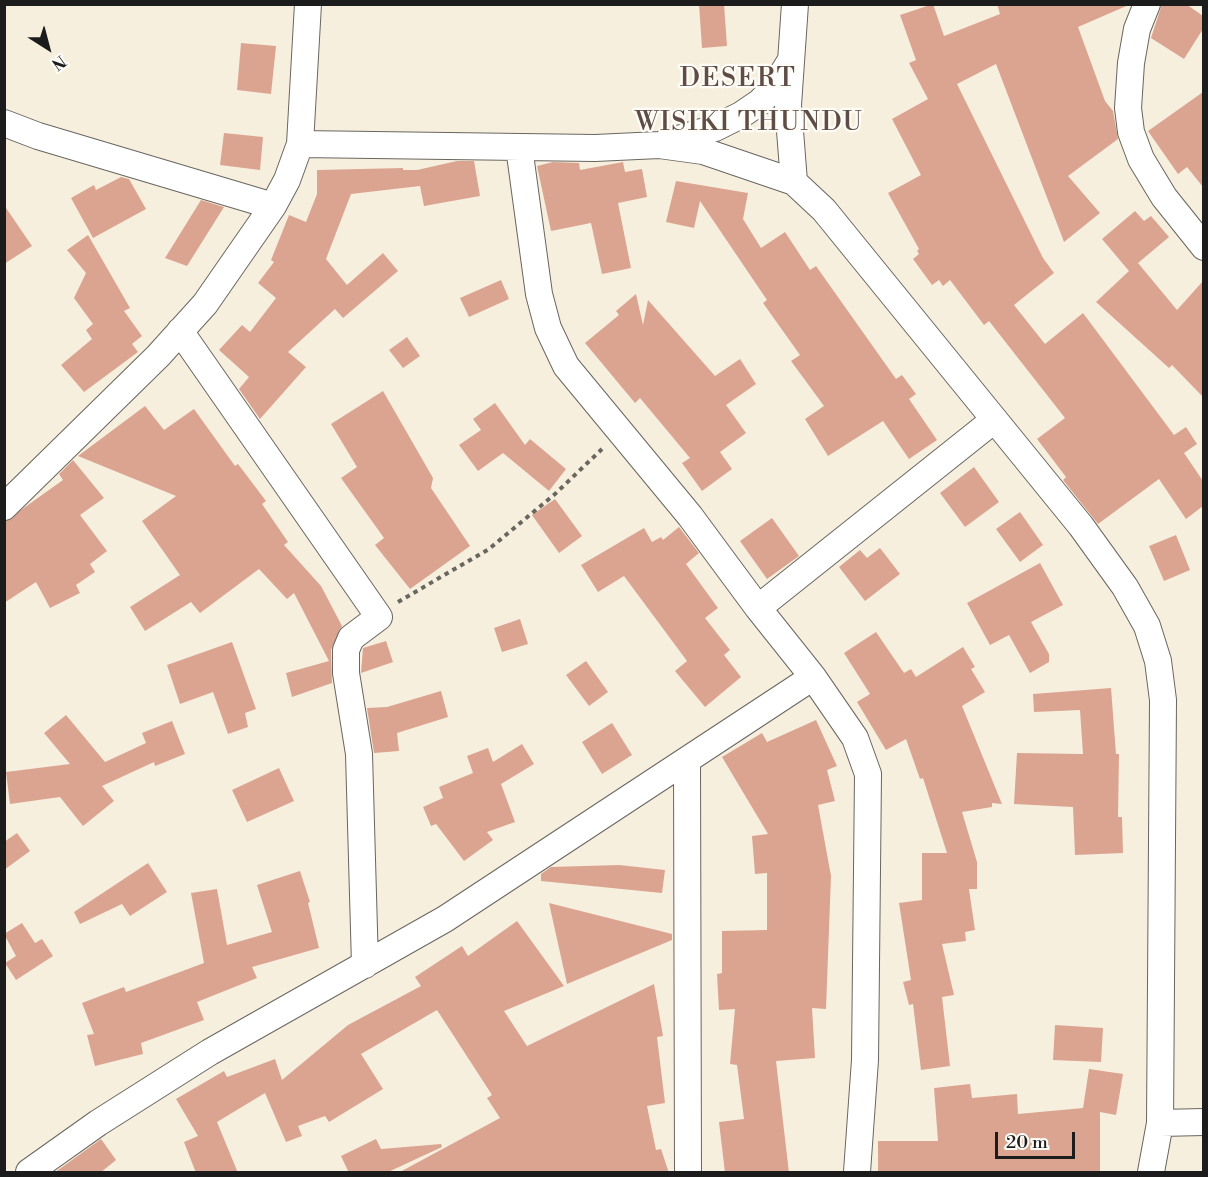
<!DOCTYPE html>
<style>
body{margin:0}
#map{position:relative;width:1208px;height:1177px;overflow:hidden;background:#f7efde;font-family:"Libre Bodoni",serif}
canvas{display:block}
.frame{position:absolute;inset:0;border:6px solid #1c1c1c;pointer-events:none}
.north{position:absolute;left:18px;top:18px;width:60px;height:60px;-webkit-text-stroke:4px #fdfcf7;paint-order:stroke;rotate:144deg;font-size:16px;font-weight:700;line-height:24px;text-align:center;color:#1c1c1c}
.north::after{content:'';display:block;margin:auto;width:21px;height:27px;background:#1c1c1c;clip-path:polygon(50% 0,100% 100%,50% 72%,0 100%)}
.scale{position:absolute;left:995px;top:1132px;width:80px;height:27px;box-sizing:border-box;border:3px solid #1c1c1c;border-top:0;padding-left:8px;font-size:18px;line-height:21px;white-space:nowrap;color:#1c1c1c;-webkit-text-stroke:4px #fdfcf7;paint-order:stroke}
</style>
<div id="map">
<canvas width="1208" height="1177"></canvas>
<div class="frame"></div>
<div class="north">N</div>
<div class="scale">20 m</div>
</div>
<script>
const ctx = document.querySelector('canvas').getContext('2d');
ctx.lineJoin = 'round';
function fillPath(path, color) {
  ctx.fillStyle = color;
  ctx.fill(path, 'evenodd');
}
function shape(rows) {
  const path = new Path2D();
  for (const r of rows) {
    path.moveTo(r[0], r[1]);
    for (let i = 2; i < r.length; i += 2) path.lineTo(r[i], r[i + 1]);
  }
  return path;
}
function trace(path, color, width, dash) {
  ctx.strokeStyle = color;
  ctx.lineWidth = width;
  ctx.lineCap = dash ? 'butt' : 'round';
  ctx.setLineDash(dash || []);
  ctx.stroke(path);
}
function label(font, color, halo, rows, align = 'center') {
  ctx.font = font + ' "Libre Bodoni",serif';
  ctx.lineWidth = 4.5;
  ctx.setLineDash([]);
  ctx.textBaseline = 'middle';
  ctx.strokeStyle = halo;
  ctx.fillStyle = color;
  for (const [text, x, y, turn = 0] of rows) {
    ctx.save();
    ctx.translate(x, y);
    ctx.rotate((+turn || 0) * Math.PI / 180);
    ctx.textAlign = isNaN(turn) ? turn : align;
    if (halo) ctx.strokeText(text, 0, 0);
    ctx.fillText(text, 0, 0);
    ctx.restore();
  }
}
fillPath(shape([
 [699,4,724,4,727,46,702,48],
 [933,4,944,36,1000,14,997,4,1131,4,1078,27,1105,101,1113,111,1118,139,1068,176,1100,213,1064,242,996,64,957,84,1043,258,1054,273,1014,305,1045,344,1083,313,1174,435,1186,427,1197,444,1184,453,1203,481,1203,506,1186,519,1159,479,1098,524,1063,480,1066,477,1037,439,1065,418,989,321,984,325,950,280,943,286,939,280,932,285,913,259,919,254,917,251,919,249,888,193,921,175,892,119,928,99,909,63,916,60,900,15],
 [1162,4,1186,4,1203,16,1203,29,1184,59,1151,38],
 [241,43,276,46,271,94,237,90],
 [1203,92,1203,187,1187,167,1178,174,1148,131],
 [224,133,263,137,260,170,220,165],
 [457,161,474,161,480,196,424,206,420,186,351,194,326,259,347,285,383,253,398,271,343,318,335,309,288,352,306,367,260,419,239,389,249,377,219,350,242,325,250,332,276,298,258,283,274,262,271,260,289,215,306,222,317,194,317,170,403,168,403,170,417,170],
 [553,162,579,163,580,170,623,162,625,172,642,169,647,197,618,203,631,268,602,274,591,223,551,231,537,166],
 [121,177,129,179,146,209,93,238,71,198,94,185,96,190],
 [676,181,748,193,743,219,761,248,785,232,810,270,816,266,896,379,902,375,916,394,909,399,937,440,909,459,883,421,828,456,805,419,824,406,791,361,800,355,763,303,767,300,700,201,694,228,666,222],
 [201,200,224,207,187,266,165,258],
 [4,205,32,246,4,264],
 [1135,211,1144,221,1151,216,1169,237,1138,263,1177,310,1203,281,1203,397,1172,365,1169,368,1096,302,1129,271,1102,239],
 [88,235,130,308,124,311,142,336,132,344,138,352,84,392,61,365,92,339,86,330,93,324,74,298,86,273,67,250],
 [501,280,509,299,469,317,460,298],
 [636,294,643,325,648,300,715,376,740,359,756,384,726,405,746,433,720,452,732,469,702,491,682,463,690,458,640,398,635,403,585,343,619,315,616,311],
 [407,337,420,356,403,368,389,350],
 [383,391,433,478,431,488,470,546,410,589,375,545,384,538,341,478,357,467,331,424],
 [495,403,525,445,530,439,566,469,549,491,503,453,478,471,459,445,481,430,473,419],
 [145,406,164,430,194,409,235,466,238,464,266,501,262,504,288,542,284,545,321,586,342,626,331,650,332,683,292,697,286,673,329,661,294,593,287,599,259,569,200,613,191,602,145,631,130,607,180,575,142,521,176,496,78,456],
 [73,460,104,498,80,515,107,551,90,564,95,572,76,585,80,593,50,608,36,582,4,603,4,522,63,480,59,474],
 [974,467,999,502,965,527,940,493],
 [555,499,582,536,559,553,532,515],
 [1020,512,1043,545,1020,562,996,529],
 [772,518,799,556,767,579,740,541],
 [679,527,699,553,686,564,718,608,705,618,730,650,724,655,741,677,705,707,675,671,687,661,624,576,598,592,581,565,644,528,652,542,661,537,663,540],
 [1176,535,1190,570,1164,581,1149,546],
 [880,548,900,574,865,601,839,567,860,550,867,558],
 [1040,563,1063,605,1031,622,1049,654,1049,662,1030,673,1009,635,990,645,967,603],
 [520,619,528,644,502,652,494,628],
 [876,632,904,673,911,669,916,677,963,647,975,667,971,669,985,692,962,706,1002,804,992,803,992,807,962,812,977,862,977,889,969,889,975,930,965,932,966,941,942,944,954,995,942,997,950,1066,921,1070,913,1004,909,1005,903,982,911,980,899,903,922,900,922,853,947,853,923,778,920,779,906,739,886,750,857,702,870,694,844,653],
 [386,641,393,662,361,673,363,648],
 [232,642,256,709,245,713,248,727,228,734,213,692,180,704,167,665],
 [586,661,608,692,589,706,566,675],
 [1111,688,1116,754,1119,754,1118,817,1122,817,1123,853,1075,855,1073,807,1014,804,1017,753,1083,754,1080,710,1034,712,1033,694],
 [441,691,448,717,397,733,399,751,374,753,367,708,387,707],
 [66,715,105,762,146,743,142,733,172,721,185,754,155,766,154,762,102,786,114,801,83,826,60,797,10,804,6,772,70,764,44,733],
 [816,720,837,766,827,770,835,801,818,805,831,876,826,1009,812,1008,815,1058,776,1061,789,1173,725,1173,719,1122,744,1119,737,1065,730,1064,735,1009,719,1010,717,974,722,973,722,931,767,930,767,873,755,874,752,836,768,834,722,757,762,733,767,742],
 [612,723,632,755,602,774,582,742],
 [522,744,534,764,501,784,515,822,487,832,493,840,464,861,436,824,431,826,423,807,443,798,439,787,473,773,467,756,488,748,493,762],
 [279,768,294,801,247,822,232,790],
 [17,833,30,851,4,870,4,842],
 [148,863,167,892,130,916,122,904,80,924,74,912],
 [619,865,665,870,662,893,541,881,541,874,551,867],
 [300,871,310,902,308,903,319,948,252,967,257,978,197,1002,204,1020,141,1043,143,1054,95,1066,87,1035,94,1034,82,1003,124,987,126,992,204,963,191,893,217,889,227,945,272,932,257,885],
 [549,903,672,934,672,940,567,984],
 [517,921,564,986,504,1011,527,1046,654,984,663,1036,657,1037,665,1103,647,1106,656,1150,661,1149,669,1173,398,1173,500,1118,487,1098,492,1095,437,1010,361,1054,383,1089,329,1122,325,1116,298,1126,302,1136,286,1142,265,1093,217,1122,238,1173,196,1173,184,1142,198,1136,176,1099,224,1071,227,1077,275,1059,282,1080,348,1025,421,986,415,977,462,946,468,956],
 [22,923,35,943,42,939,53,956,16,980,5,963,16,956,4,934],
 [1055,1025,1103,1028,1101,1062,1053,1060],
 [1089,1069,1123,1074,1116,1115,1100,1112,1100,1173,878,1173,878,1141,938,1141,934,1088,970,1084,972,1098,1017,1094,1018,1114,1083,1108],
 [101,1139,116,1160,100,1173,54,1173],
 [376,1139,381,1149,441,1144,442,1147,386,1173,349,1173,341,1156]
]), '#dba491');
const street = shape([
 [1147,4,1137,29,1131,63,1128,108,1131,132,1141,159,1164,197,1204,247],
 [4,123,38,136,273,206],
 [665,143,715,128,741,115,760,102,773,89,789,63],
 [300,144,595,148,659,145,703,151,794,182,824,210,1081,526,1125,587,1147,626,1158,661,1163,700,1160,1123,1151,1172],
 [794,182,788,105,795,4],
 [180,331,379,617,351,638,346,650,346,673,359,754,365,965],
 [4,507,158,356,205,304,273,206,287,180,300,144,308,4],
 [758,608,994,420],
 [813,677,855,738,868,774,865,1060,857,1172],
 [687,762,688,1172],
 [1160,1123,1204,1122],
 [29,1172,98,1123,210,1052,445,919,813,677,758,608,690,516,566,366,548,328,539,294,519,147]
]);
trace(street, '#696660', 28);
trace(shape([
 [398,602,489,549,555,494,602,449]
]), '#696660', 4, [4.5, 4.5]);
trace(street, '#fff', 26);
ctx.letterSpacing = '1.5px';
label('26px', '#5f4c45', '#fdfcf7', [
 ["DESERT",738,80],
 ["WISIKI THUNDU",749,124]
]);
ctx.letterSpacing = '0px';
</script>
